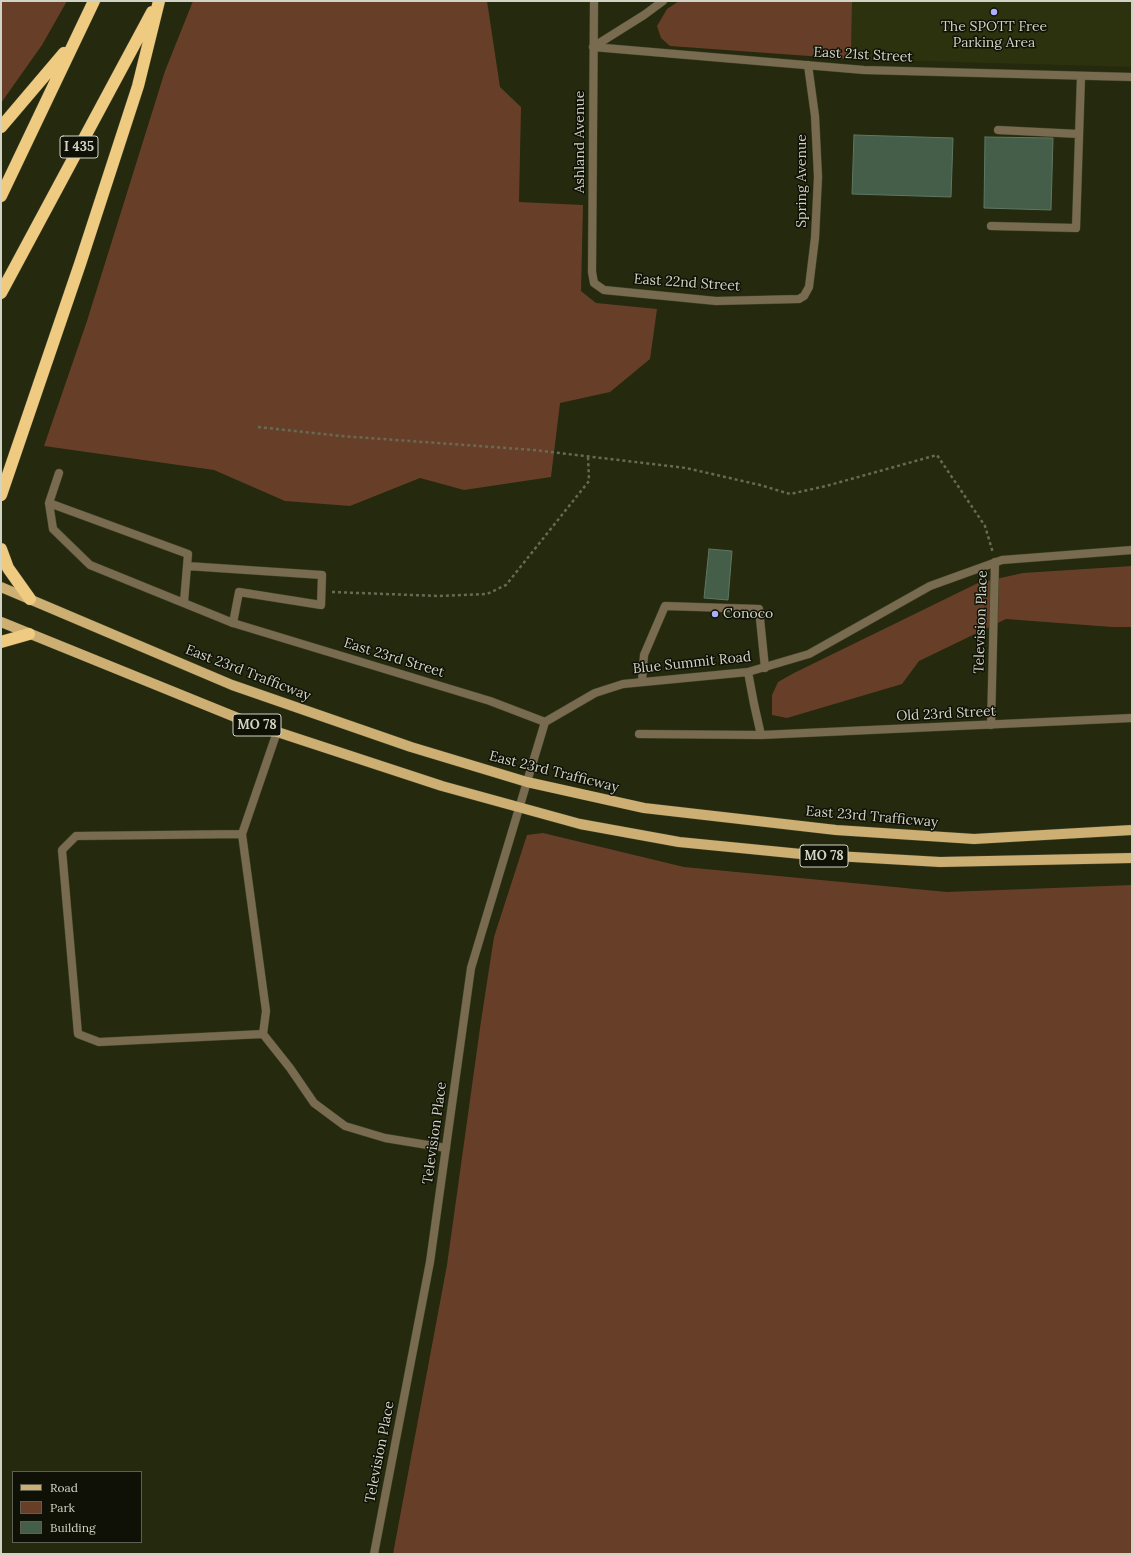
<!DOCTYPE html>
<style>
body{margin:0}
#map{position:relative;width:1133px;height:1555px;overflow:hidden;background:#25290d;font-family:Lora,serif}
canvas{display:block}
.frame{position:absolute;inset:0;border:2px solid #d1d4c4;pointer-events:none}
.legend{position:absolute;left:12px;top:1471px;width:130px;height:72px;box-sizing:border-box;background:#0f1106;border:1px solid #5d5f52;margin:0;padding:5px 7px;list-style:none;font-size:12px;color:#d1d4c4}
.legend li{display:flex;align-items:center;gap:8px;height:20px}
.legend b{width:20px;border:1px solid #5d5f52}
</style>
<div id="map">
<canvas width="1133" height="1555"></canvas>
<div class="frame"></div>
<ul class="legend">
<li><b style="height:5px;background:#cdaf73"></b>Road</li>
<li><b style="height:11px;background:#673f28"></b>Park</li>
<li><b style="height:11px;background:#445e49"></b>Building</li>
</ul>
</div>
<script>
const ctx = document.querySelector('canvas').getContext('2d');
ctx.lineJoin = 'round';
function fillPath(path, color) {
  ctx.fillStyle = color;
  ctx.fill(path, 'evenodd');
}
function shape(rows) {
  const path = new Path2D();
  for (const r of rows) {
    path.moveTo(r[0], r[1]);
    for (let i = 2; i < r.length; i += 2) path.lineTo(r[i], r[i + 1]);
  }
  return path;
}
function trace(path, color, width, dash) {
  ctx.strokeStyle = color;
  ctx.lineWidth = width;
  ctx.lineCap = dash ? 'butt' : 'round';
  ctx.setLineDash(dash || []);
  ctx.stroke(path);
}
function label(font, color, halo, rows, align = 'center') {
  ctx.font = font + ' Lora,serif';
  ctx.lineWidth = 3;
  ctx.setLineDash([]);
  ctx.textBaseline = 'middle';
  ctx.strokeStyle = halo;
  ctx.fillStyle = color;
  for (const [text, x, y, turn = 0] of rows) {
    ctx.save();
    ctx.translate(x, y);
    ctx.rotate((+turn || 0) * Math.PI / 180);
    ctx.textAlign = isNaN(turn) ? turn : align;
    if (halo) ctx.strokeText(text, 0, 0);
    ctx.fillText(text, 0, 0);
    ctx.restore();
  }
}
fillPath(shape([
 [852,1,1132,1,1132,67,851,59]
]), '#2d320e');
fillPath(shape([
 [1,1,67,1,42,45,1,103],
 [193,1,487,1,500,87,521,107,519,202,583,205,581,291,596,303,657,309,650,359,610,392,560,403,551,477,464,490,420,478,350,506,285,501,214,470,44,446,87,321,165,71],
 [679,1,852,1,851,59,670,46,661,38,657,26,667,9],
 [1132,566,1132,627,1112,627,1006,619,919,661,902,684,787,718,772,715,772,695,778,682,794,673,978,583,1023,573],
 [543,833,684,867,947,892,1132,885,1132,1554,393,1554,447,1265,481,1021,494,937,527,835]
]), '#673f28');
const building = shape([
 [854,135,953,138,951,197,852,194,854,135],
 [985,137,1053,138,1051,210,984,208,985,137],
 [709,549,732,551,728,600,704,598,709,549]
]);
fillPath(building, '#445e49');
trace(building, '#5e7862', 1);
const lane = shape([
 [998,130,1079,134],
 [991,226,1076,228,1081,76],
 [59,473,49,503,53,529,90,565,233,623,239,592,321,605,322,575,187,566],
 [49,503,188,554,184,602],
 [642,681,644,655,665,606,759,609,765,668],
 [242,834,266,1011,263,1034,99,1042,78,1034,62,850,76,836,242,834,277,732],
 [263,1034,290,1068,314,1103,345,1126,385,1138,446,1148]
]);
const street = shape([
 [594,1,592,272,594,283,604,290,716,301,799,299,804,296,809,287,815,238,818,177,815,116,808,65],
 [593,47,864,70,1132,77],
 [593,47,644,15,663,1],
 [233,623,490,701,545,722],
 [748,672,754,704,761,735],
 [545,722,595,693,623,684,748,672,809,654,930,586,1002,560,1132,550],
 [991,725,995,562],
 [639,734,761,735,1132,718],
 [374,1554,430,1262,471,968,545,722]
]);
const primary = shape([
 [1,587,232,685,411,747,527,782,644,808,836,830,974,839,1132,830],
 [1,622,250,723,442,786,580,824,679,842,801,854,940,862,1132,858]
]);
const highway = shape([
 [1,127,64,53],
 [1,196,94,1],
 [1,293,152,12],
 [1,495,80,264,138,86,159,1],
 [1,549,8,568,30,599],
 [1,642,29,634]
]);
trace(lane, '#41442a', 9);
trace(street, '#41442a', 9);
trace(primary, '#41442a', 11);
trace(highway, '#41442a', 13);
trace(shape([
 [258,427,341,436,534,450,686,468,760,485,790,494,826,486,937,455,985,526,993,553],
 [332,592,439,596,487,594,506,585,589,481,588,456]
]), '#676b53', 2.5, [3, 3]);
trace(lane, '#796b4f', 8);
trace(street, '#796b4f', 8);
trace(primary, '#cdaf73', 10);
trace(highway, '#efca81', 12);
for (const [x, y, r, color] of [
 [994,12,4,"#acaffb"],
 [715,614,4,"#acaffb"]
]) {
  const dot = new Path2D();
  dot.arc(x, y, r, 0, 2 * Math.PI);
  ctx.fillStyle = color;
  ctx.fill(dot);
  trace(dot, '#0f1106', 1.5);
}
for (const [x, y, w] of [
 [79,147,38],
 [257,725,48],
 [824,856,48]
]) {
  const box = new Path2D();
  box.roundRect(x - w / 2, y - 11, w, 22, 3);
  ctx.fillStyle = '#0f1106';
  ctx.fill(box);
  trace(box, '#d1d4c4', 1);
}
label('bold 13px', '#d1d4c4', null, [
 ["I 435",79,147],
 ["MO 78",257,725],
 ["MO 78",824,856]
]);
label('14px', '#d1d4c4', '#0f1106', [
 ["The SPOTT Free",994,27],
 ["Parking Area",994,43],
 ["Conoco",723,614,"left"]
]);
label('14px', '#d1d4c4', '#0f1106', [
 ["East 21st Street",863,55,3],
 ["Ashland Avenue",580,142,-90],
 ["Spring Avenue",802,181,-90],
 ["East 22nd Street",687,283,4],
 ["Television Place",981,622,-88],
 ["East 23rd Street",394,658,17],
 ["Blue Summit Road",692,663,-6],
 ["East 23rd Trafficway",248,673,21],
 ["Old 23rd Street",946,714,-3],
 ["East 23rd Trafficway",554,772,14],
 ["East 23rd Trafficway",872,817,5],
 ["Television Place",435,1133,-82],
 ["Television Place",380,1452,-79]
]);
</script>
